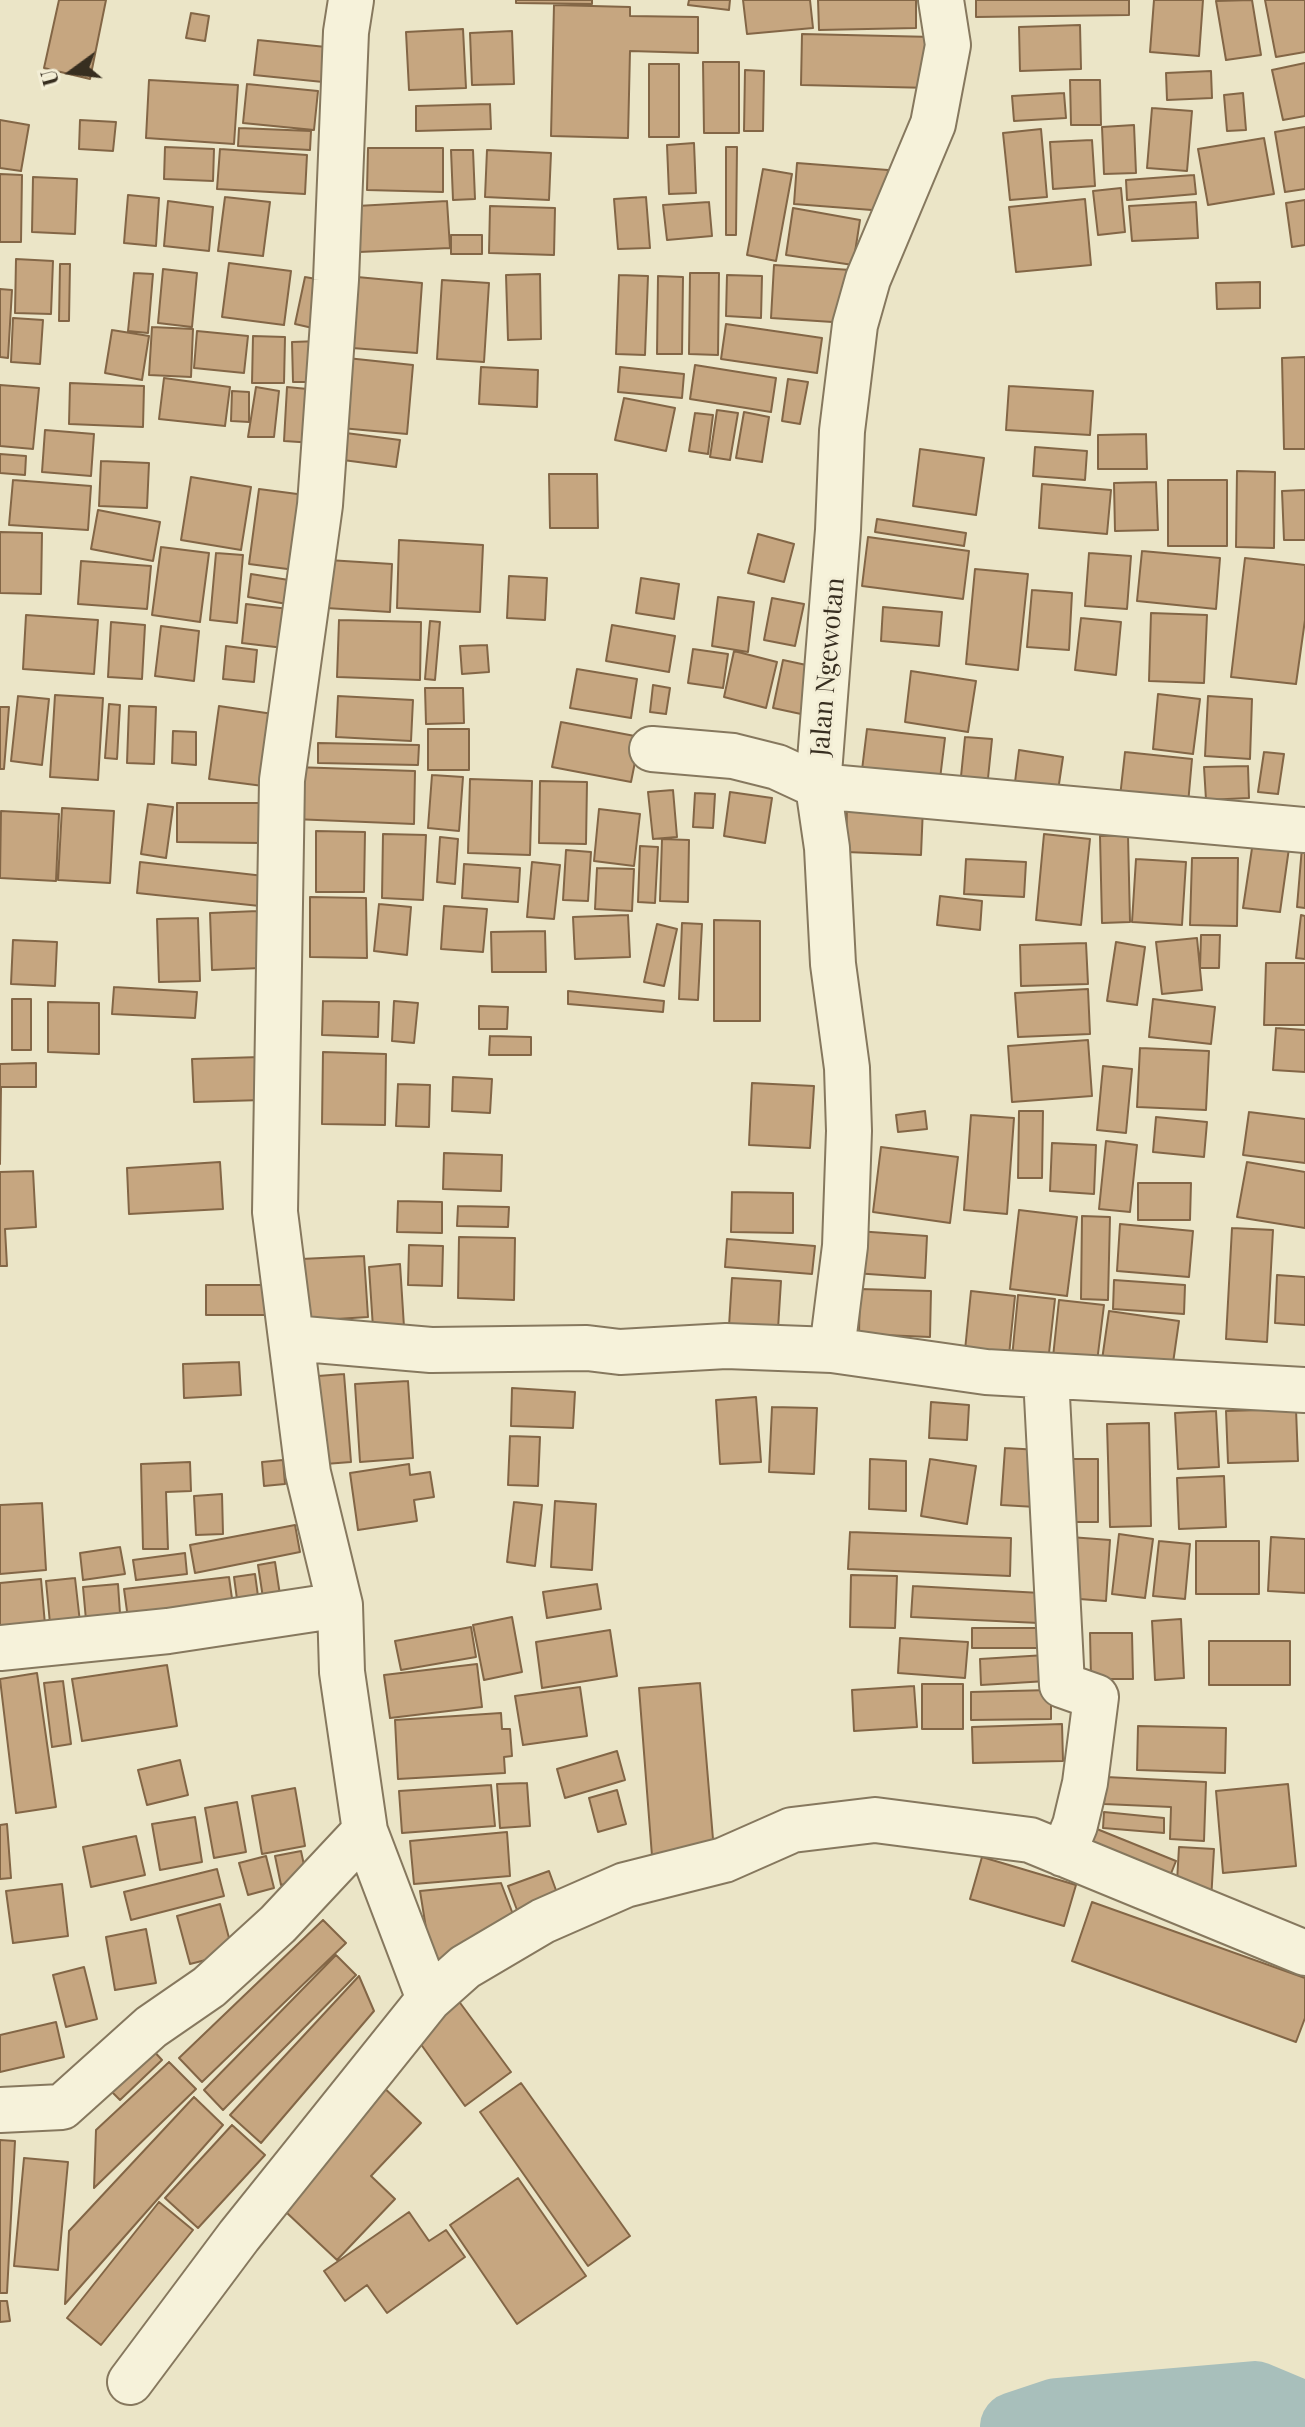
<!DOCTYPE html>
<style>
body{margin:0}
#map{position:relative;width:1305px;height:2427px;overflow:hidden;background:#ebe5c7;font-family:"Playfair Display",serif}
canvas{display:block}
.north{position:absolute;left:32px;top:32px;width:80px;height:80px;-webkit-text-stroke:6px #f3eed6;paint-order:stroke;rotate:255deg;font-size:22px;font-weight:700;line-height:32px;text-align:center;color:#372e20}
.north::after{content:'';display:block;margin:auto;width:28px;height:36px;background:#372e20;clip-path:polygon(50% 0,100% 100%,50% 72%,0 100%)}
</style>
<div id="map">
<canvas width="1305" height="2427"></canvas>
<div class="north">U</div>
</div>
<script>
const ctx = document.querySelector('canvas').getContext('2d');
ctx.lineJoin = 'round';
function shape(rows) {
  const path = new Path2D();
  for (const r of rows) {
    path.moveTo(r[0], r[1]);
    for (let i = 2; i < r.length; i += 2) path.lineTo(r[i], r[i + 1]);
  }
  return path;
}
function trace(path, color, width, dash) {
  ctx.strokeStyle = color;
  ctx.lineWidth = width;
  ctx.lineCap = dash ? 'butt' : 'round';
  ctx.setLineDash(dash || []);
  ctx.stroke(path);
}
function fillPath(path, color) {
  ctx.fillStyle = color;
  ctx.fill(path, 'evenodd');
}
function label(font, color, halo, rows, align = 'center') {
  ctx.font = font + ' "Playfair Display",serif';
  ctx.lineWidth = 6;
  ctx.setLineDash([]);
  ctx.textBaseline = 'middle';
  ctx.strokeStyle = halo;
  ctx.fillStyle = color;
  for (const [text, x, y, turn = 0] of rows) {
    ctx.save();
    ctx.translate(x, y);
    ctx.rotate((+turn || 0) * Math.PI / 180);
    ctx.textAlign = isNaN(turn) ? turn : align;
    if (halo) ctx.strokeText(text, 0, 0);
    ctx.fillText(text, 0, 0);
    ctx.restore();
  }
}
trace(shape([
 [1015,2427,1057,2413,1255,2396,1305,2417]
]), '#a8bfbb', 70);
const building = shape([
 [59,0,106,0,90,79,44,68,59,0],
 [516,0,592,0,592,4,516,3,516,0],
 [689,0,730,0,729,10,688,5,689,0],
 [743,0,810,0,813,28,747,34,743,0],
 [818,0,916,0,916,28,819,30,818,0],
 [976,0,1129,0,1129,15,976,17,976,0],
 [1154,0,1203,0,1199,56,1150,52,1154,0],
 [1252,0,1261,55,1226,60,1216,1,1252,0],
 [1265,0,1305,0,1305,52,1276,57,1265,0],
 [554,5,630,7,630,16,698,17,698,53,630,51,628,138,551,136,554,5],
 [191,13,209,16,205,41,186,38,191,13],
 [1080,25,1081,69,1020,71,1019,27,1080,25],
 [463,29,466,88,409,90,406,32,463,29],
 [512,31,514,84,472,85,470,33,512,31],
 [802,34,934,37,932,88,801,85,802,34],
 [258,40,326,47,323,82,254,75,258,40],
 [703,62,739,62,739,133,704,133,703,62],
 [1305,63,1305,116,1283,120,1272,70,1305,63],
 [649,64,679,64,679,137,649,137,649,64],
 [745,70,764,71,763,131,744,131,745,70],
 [1211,71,1212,98,1167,100,1166,73,1211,71],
 [149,80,238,85,234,144,146,138,149,80],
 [1070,80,1100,80,1101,125,1071,125,1070,80],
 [247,84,318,91,314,130,243,123,247,84],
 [1064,93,1066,118,1014,121,1012,96,1064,93],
 [1243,93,1246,130,1227,131,1224,95,1243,93],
 [490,104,491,129,416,131,416,106,490,104],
 [1152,108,1192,111,1187,171,1147,168,1152,108],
 [0,120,29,125,21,171,0,168,0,120],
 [80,120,116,122,113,151,79,149,80,120],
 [1134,125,1136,173,1104,174,1102,127,1134,125],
 [1305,127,1305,189,1285,192,1275,132,1305,127],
 [239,128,311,131,310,150,238,146,239,128],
 [1041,129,1047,197,1010,200,1003,133,1041,129],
 [1264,138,1274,194,1208,205,1198,149,1264,138],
 [1092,140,1095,186,1053,189,1050,142,1092,140],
 [694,143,696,193,669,194,667,145,694,143],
 [165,147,214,149,213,181,164,179,165,147],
 [726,147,737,147,736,235,726,235,726,147],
 [368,148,443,148,443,192,367,190,368,148],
 [220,149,307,155,305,194,217,189,220,149],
 [451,150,473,150,475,199,453,200,451,150],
 [487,150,551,153,549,200,485,197,487,150],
 [797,163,888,170,885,211,794,204,797,163],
 [763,169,792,174,776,261,747,255,763,169],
 [0,174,22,175,21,242,0,242,0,174],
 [1194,175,1196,194,1127,200,1126,180,1194,175],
 [33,177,77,179,75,234,32,232,33,177],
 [1121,188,1125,232,1098,235,1093,191,1121,188],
 [128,195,159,198,156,246,124,243,128,195],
 [225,197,270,202,263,256,218,251,225,197],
 [646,197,650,248,618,249,614,199,646,197],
 [1085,199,1091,265,1016,272,1009,207,1085,199],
 [1305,200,1305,245,1292,247,1286,203,1305,200],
 [168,201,213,207,209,251,164,246,168,201],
 [447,201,450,248,359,252,357,206,447,201],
 [709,202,712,236,667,240,663,205,709,202],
 [1196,202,1198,238,1132,241,1129,206,1196,202],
 [490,206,555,208,554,255,489,253,490,206],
 [793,208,860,220,853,265,786,255,793,208],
 [451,235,482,235,482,254,451,254,451,235],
 [16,259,53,261,51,314,15,313,16,259],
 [229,263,291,271,284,325,222,317,229,263],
 [60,264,70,264,69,321,59,321,60,264],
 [774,265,851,270,848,323,771,318,774,265],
 [163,269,197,273,192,327,158,323,163,269],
 [134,273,153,274,148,333,128,331,134,273],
 [690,273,719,273,718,355,689,354,690,273],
 [540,274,541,339,508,340,506,275,540,274],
 [619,275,648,276,645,355,616,354,619,275],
 [727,275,762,276,761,318,726,316,727,275],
 [658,276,683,277,682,354,657,354,658,276],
 [305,277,327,281,317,329,295,324,305,277],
 [357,277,422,283,417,353,352,348,357,277],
 [442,280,489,283,484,362,437,359,442,280],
 [1260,282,1260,308,1217,309,1216,283,1260,282],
 [0,289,12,290,8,358,0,357,0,289],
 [13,318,43,320,40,364,11,362,13,318],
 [726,324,822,338,817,373,721,359,726,324],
 [152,327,193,329,191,377,149,375,152,327],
 [112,330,149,336,142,380,105,373,112,330],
 [197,331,248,336,244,373,194,368,197,331],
 [253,336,285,337,284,383,252,383,253,336],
 [320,341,321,382,293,382,292,342,320,341],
 [1305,357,1305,449,1284,449,1282,358,1305,357],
 [347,358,413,365,407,434,341,428,347,358],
 [695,365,776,378,771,412,690,399,695,365],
 [481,367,538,370,537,407,479,404,481,367],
 [620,367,684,374,682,398,618,392,620,367],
 [164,378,230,387,225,426,159,419,164,378],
 [788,379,808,382,800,424,782,421,788,379],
 [70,383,144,386,143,427,69,424,70,383],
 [0,385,39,388,33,449,0,446,0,385],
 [1009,386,1093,391,1090,435,1006,430,1009,386],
 [256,387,279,391,274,437,248,437,256,387],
 [287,387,318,390,314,443,284,441,287,387],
 [232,391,249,392,249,422,231,421,232,391],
 [624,398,675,408,666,451,615,440,624,398],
 [717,410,738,413,730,460,710,457,717,410],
 [744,412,769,417,762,462,736,458,744,412],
 [695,413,713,415,708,454,689,451,695,413],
 [45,430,94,434,91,476,42,472,45,430],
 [346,433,400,440,396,467,343,460,346,433],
 [1146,434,1147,469,1098,469,1098,435,1146,434],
 [1035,447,1087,451,1085,480,1033,476,1035,447],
 [920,449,984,458,976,515,913,506,920,449],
 [0,454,26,456,25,475,0,473,0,454],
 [101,461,149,463,147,508,99,506,101,461],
 [1237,471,1275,472,1274,548,1236,547,1237,471],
 [549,474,597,474,598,528,550,528,549,474],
 [191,477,251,487,241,550,181,540,191,477],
 [13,480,91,486,88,530,9,525,13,480],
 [1168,480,1227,480,1227,546,1168,546,1168,480],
 [1156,482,1158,530,1115,531,1114,483,1156,482],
 [1042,484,1111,490,1107,534,1039,528,1042,484],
 [259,489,305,495,295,570,249,564,259,489],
 [1305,490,1305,540,1284,540,1282,491,1305,490],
 [98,510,160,522,153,561,91,549,98,510],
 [877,519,966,533,964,546,875,532,877,519],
 [0,532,42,533,41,594,0,593,0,532],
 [758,534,794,544,784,582,748,573,758,534],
 [868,537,969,551,963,599,862,586,868,537],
 [399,540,483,545,480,612,397,608,399,540],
 [161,547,209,553,200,622,152,615,161,547],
 [1142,551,1220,558,1216,609,1137,601,1142,551],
 [216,553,243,555,237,623,210,620,216,553],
 [1089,553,1131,556,1127,609,1085,606,1089,553],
 [1245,558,1305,565,1305,620,1296,684,1231,677,1245,558],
 [328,560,392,564,390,612,326,608,328,560],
 [81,561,151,566,147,609,78,604,81,561],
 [975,569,1028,574,1018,670,966,664,975,569],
 [251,574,295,581,292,605,248,597,251,574],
 [509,576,547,578,545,620,507,618,509,576],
 [641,578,679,584,674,619,636,613,641,578],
 [1032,590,1072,593,1069,650,1027,647,1032,590],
 [718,597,754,602,748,652,712,646,718,597],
 [772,598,804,604,795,646,764,640,772,598],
 [246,604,289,609,284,648,242,643,246,604],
 [883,607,942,612,939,646,881,641,883,607],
 [1151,613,1207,615,1204,683,1149,681,1151,613],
 [26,615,98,620,94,674,23,669,26,615],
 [1081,618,1121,622,1116,675,1075,670,1081,618],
 [339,620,421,622,420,680,337,677,339,620],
 [430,621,440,622,435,680,425,679,430,621],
 [111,622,145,625,142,679,108,677,111,622],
 [612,625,675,636,669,672,606,661,612,625],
 [161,626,199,631,194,681,155,676,161,626],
 [487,645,489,672,462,674,460,646,487,645],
 [226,646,257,650,254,682,223,679,226,646],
 [693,649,728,654,723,688,688,683,693,649],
 [734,651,777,662,766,708,724,697,734,651],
 [783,660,825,669,815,717,773,708,783,660],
 [577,669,637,679,631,718,570,708,577,669],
 [911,671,976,681,968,732,905,722,911,671],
 [653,685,670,688,666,714,650,712,653,685],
 [425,688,463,688,464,723,426,724,425,688],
 [1158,694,1200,699,1193,754,1153,749,1158,694],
 [55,695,103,698,98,780,50,777,55,695],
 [18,696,49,699,42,765,11,761,18,696],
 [338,696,413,700,411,741,336,737,338,696],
 [1208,696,1252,699,1250,759,1205,756,1208,696],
 [109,704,120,705,117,759,105,758,109,704],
 [129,706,156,707,154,764,127,763,129,706],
 [219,706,273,714,263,786,209,779,219,706],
 [0,707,9,707,4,769,0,769,0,707],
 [561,722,640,737,631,782,552,767,561,722],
 [428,729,469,729,469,770,428,770,428,729],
 [867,729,945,738,939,787,861,778,867,729],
 [173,731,196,732,196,765,172,763,173,731],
 [965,737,992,739,986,798,959,796,965,737],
 [318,743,419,745,418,765,318,763,318,743],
 [1019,750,1063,757,1056,804,1013,798,1019,750],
 [1125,752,1192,759,1188,804,1120,797,1125,752],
 [1264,752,1284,754,1278,794,1258,792,1264,752],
 [1248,766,1249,798,1206,800,1204,767,1248,766],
 [294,767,415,771,414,824,293,819,294,767],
 [432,775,463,777,459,831,428,828,432,775],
 [470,779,532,781,530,855,468,853,470,779],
 [540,781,587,782,586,844,539,843,540,781],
 [673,790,677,837,653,839,648,792,673,790],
 [730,792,772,798,765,843,724,836,730,792],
 [695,793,715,794,713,828,693,827,695,793],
 [177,803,262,803,262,843,177,842,177,803],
 [148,804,173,807,166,858,141,854,148,804],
 [847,804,923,807,921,855,846,852,847,804],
 [62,808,114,811,110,883,58,880,62,808],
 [599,809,640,814,634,866,594,861,599,809],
 [1,811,59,814,56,881,0,878,1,811],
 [316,831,365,832,364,892,316,892,316,831],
 [383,834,426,835,423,900,382,898,383,834],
 [1044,834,1090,839,1081,925,1036,920,1044,834],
 [1128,835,1130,922,1102,923,1100,836,1128,835],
 [1254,835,1290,841,1280,912,1243,908,1254,835],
 [440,837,458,839,455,884,437,882,440,837],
 [662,839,689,840,688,902,660,901,662,839],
 [640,846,658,847,655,903,638,902,640,846],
 [1302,847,1305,847,1305,908,1297,907,1302,847],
 [566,850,591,852,588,901,563,900,566,850],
 [1192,858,1238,858,1237,926,1190,925,1192,858],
 [966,859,1026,862,1024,897,964,894,966,859],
 [1136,859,1186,862,1182,925,1132,922,1136,859],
 [140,862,273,877,269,907,137,893,140,862],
 [532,862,560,865,554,919,527,917,532,862],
 [464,864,520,868,518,902,462,898,464,864],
 [597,868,634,869,632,911,595,909,597,868],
 [940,896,982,901,980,930,937,925,940,896],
 [310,897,366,898,367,958,310,957,310,897],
 [379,904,411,907,407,955,374,951,379,904],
 [444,906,487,909,483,952,441,949,444,906],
 [258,911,261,968,212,970,210,913,258,911],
 [628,915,630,957,575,959,573,917,628,915],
 [1301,915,1305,916,1305,959,1296,958,1301,915],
 [198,918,200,981,159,982,157,919,198,918],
 [714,920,760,921,760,1021,714,1021,714,920],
 [682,923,702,924,698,1000,679,999,682,923],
 [657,924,677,929,664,986,644,982,657,924],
 [545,931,546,972,492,972,491,932,545,931],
 [1201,935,1220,935,1219,968,1200,968,1201,935],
 [1197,938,1202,990,1162,994,1156,942,1197,938],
 [13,940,57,942,55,986,11,984,13,940],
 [1116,942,1145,947,1137,1005,1107,1001,1116,942],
 [1086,943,1088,984,1021,986,1020,945,1086,943],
 [1266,963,1305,963,1305,1025,1264,1025,1266,963],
 [114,987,197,992,195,1018,112,1014,114,987],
 [1088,989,1090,1034,1018,1037,1015,993,1088,989],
 [568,991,664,1001,663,1012,568,1004,568,991],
 [12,999,31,999,31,1050,12,1050,12,999],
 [1153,999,1215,1007,1211,1044,1149,1037,1153,999],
 [323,1001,379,1002,378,1037,322,1035,323,1001],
 [394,1001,418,1003,414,1043,392,1041,394,1001],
 [48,1002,99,1003,99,1054,48,1052,48,1002],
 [479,1006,508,1007,507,1029,479,1029,479,1006],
 [1276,1028,1305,1030,1305,1072,1273,1070,1276,1028],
 [490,1036,531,1037,531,1055,489,1055,490,1036],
 [1088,1040,1092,1096,1012,1102,1008,1046,1088,1040],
 [1140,1048,1209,1051,1206,1110,1137,1107,1140,1048],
 [323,1052,386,1054,385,1125,322,1124,323,1052],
 [261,1057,263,1100,194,1102,192,1059,261,1057],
 [36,1063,36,1087,1,1087,0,1164,0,1064,36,1063],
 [1103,1066,1132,1069,1126,1133,1097,1130,1103,1066],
 [453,1077,492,1079,490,1113,452,1111,453,1077],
 [752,1083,814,1086,810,1148,749,1145,752,1083],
 [398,1084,430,1085,429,1127,396,1126,398,1084],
 [925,1111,927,1129,898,1132,896,1115,925,1111],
 [1019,1111,1043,1111,1042,1178,1018,1178,1019,1111],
 [1249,1112,1305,1119,1305,1163,1243,1155,1249,1112],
 [971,1115,1014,1118,1007,1214,964,1210,971,1115],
 [1156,1117,1207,1122,1204,1157,1153,1152,1156,1117],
 [1106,1141,1137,1145,1130,1212,1099,1209,1106,1141],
 [1052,1143,1096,1145,1094,1194,1050,1191,1052,1143],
 [881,1147,958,1157,950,1223,873,1212,881,1147],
 [444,1153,502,1155,501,1191,443,1189,444,1153],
 [220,1162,223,1209,129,1214,127,1168,220,1162],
 [1247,1162,1305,1172,1305,1228,1237,1217,1247,1162],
 [33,1171,36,1227,5,1229,7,1266,0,1266,0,1172,33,1171],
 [1138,1183,1191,1183,1190,1220,1138,1220,1138,1183],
 [732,1192,793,1193,793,1233,731,1232,732,1192],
 [398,1201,442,1202,442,1233,397,1232,398,1201],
 [458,1206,509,1207,508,1227,457,1226,458,1206],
 [1019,1210,1077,1217,1067,1296,1010,1289,1019,1210],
 [1082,1216,1110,1217,1108,1300,1081,1299,1082,1216],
 [1120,1224,1193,1231,1189,1277,1117,1271,1120,1224],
 [1232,1228,1273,1230,1267,1342,1226,1339,1232,1228],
 [857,1231,927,1236,925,1278,854,1273,857,1231],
 [459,1237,515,1238,514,1300,458,1298,459,1237],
 [727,1239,815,1246,812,1274,725,1267,727,1239],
 [409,1245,443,1246,442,1286,408,1285,409,1245],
 [364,1256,368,1317,305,1321,301,1259,364,1256],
 [400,1264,404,1327,373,1328,369,1267,400,1264],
 [1277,1275,1305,1277,1305,1325,1275,1323,1277,1275],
 [732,1278,781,1281,778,1329,729,1326,732,1278],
 [1114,1280,1185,1285,1184,1314,1113,1309,1114,1280],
 [206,1285,265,1285,265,1315,206,1315,206,1285],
 [860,1289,931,1291,930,1337,859,1334,860,1289],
 [971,1291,1015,1296,1009,1355,965,1350,971,1291],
 [1018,1295,1055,1299,1048,1362,1012,1358,1018,1295],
 [1059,1300,1104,1305,1097,1362,1053,1357,1059,1300],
 [1109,1311,1179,1321,1172,1370,1102,1360,1109,1311],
 [239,1362,241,1395,184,1398,183,1364,239,1362],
 [344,1374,351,1462,312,1465,305,1377,344,1374],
 [408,1381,413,1458,360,1462,355,1384,408,1381],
 [512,1388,575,1392,573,1428,511,1426,512,1388],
 [756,1397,761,1462,720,1464,716,1400,756,1397],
 [931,1402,969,1405,967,1440,929,1438,931,1402],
 [772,1407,817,1408,814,1474,769,1472,772,1407],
 [1296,1409,1298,1461,1228,1463,1226,1411,1296,1409],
 [1216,1411,1219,1467,1178,1469,1175,1413,1216,1411],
 [1149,1423,1151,1526,1110,1527,1107,1424,1149,1423],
 [510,1436,540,1437,538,1486,508,1485,510,1436],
 [1005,1448,1040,1450,1036,1507,1001,1505,1005,1448],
 [870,1459,906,1461,906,1511,869,1509,870,1459],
 [930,1459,976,1466,967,1524,921,1516,930,1459],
 [1058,1459,1098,1459,1098,1522,1058,1522,1058,1459],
 [283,1460,285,1484,264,1486,262,1462,283,1460],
 [190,1462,191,1491,166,1492,168,1549,143,1549,141,1464,190,1462],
 [409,1464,410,1475,430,1472,434,1497,414,1500,417,1521,358,1530,350,1473,409,1464],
 [1224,1476,1226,1527,1179,1529,1177,1478,1224,1476],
 [222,1494,223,1534,196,1535,194,1496,222,1494],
 [555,1501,596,1504,592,1570,551,1567,555,1501],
 [514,1502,542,1505,535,1566,507,1562,514,1502],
 [42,1503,46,1570,0,1574,0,1505,42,1503],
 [295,1525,300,1552,195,1573,190,1545,295,1525],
 [850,1532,1011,1538,1010,1576,848,1569,850,1532],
 [1119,1534,1153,1539,1145,1598,1112,1594,1119,1534],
 [1070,1537,1110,1540,1106,1601,1066,1598,1070,1537],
 [1271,1537,1305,1539,1305,1593,1268,1591,1271,1537],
 [1159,1541,1190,1544,1185,1599,1153,1596,1159,1541],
 [1196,1541,1259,1541,1259,1594,1196,1594,1196,1541],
 [120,1547,125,1574,83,1580,80,1553,120,1547],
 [185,1553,187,1574,136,1580,133,1560,185,1553],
 [275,1562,282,1608,265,1611,258,1565,275,1562],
 [255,1574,260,1611,239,1614,234,1577,255,1574],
 [851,1575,897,1576,895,1628,850,1627,851,1575],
 [229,1577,234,1613,129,1626,124,1589,229,1577],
 [75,1578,81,1631,51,1634,46,1581,75,1578],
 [41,1579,46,1636,0,1640,0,1583,41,1579],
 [118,1584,121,1628,87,1631,83,1587,118,1584],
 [597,1584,601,1609,547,1618,543,1592,597,1584],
 [913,1586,1041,1593,1039,1623,911,1617,913,1586],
 [512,1617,522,1672,484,1680,473,1625,512,1617],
 [1181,1619,1184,1678,1155,1680,1152,1621,1181,1619],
 [471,1627,476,1657,401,1670,395,1641,471,1627],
 [972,1628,1042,1628,1042,1648,972,1648,972,1628],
 [610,1630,617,1676,542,1688,536,1642,610,1630],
 [1090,1633,1132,1633,1133,1679,1091,1679,1090,1633],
 [900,1638,968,1642,965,1678,898,1673,900,1638],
 [1209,1641,1290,1641,1290,1685,1209,1685,1209,1641],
 [1046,1655,1047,1681,981,1685,980,1659,1046,1655],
 [477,1664,482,1707,390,1718,384,1675,477,1664],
 [167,1665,177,1726,82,1741,72,1679,167,1665],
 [37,1673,56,1807,16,1813,0,1679,37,1673],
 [63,1681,71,1744,52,1747,44,1683,63,1681],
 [700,1683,714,1851,652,1856,639,1688,700,1683],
 [922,1684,963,1684,963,1729,922,1729,922,1684],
 [914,1686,917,1727,854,1731,852,1690,914,1686],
 [580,1687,587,1736,523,1745,515,1696,580,1687],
 [1051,1690,1051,1719,971,1720,971,1692,1051,1690],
 [501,1713,502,1729,510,1729,512,1756,504,1757,505,1773,398,1779,395,1720,501,1713],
 [1062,1724,1063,1761,973,1763,972,1727,1062,1724],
 [1138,1726,1226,1728,1225,1773,1137,1770,1138,1726],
 [617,1751,625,1780,565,1798,557,1769,617,1751],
 [180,1760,188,1795,147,1805,138,1770,180,1760],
 [1106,1777,1206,1782,1204,1841,1170,1839,1171,1807,1104,1804,1106,1777],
 [527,1783,530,1826,500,1828,497,1784,527,1783],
 [1288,1784,1296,1866,1223,1873,1216,1791,1288,1784],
 [491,1785,495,1826,402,1833,399,1791,491,1785],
 [295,1788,305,1846,262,1854,252,1796,295,1788],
 [617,1790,626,1824,598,1832,589,1798,617,1790],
 [237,1802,246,1852,214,1858,205,1808,237,1802],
 [1104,1812,1164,1818,1164,1833,1103,1828,1104,1812],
 [195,1817,202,1862,160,1870,152,1824,195,1817],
 [7,1824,11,1878,0,1879,0,1825,7,1824],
 [1087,1825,1176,1861,1166,1886,1078,1850,1087,1825],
 [507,1832,510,1876,414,1884,410,1841,507,1832],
 [136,1836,145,1875,91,1887,83,1847,136,1836],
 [1179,1847,1214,1849,1211,1901,1176,1899,1179,1847],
 [301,1851,307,1879,281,1885,275,1856,301,1851],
 [266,1856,274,1888,248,1895,239,1863,266,1856],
 [982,1857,1076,1885,1064,1926,970,1899,982,1857],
 [217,1869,224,1896,131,1920,124,1892,217,1869],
 [549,1871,561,1904,520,1918,508,1886,549,1871],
 [501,1883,519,1930,434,1978,420,1891,501,1883],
 [62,1884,68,1936,13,1943,6,1891,62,1884],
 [1092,1902,1305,1978,1305,2018,1296,2042,1072,1961,1092,1902],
 [220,1904,233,1953,190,1964,177,1916,220,1904],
 [323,1920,346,1943,202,2082,179,2058,323,1920],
 [146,1929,156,1983,115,1990,106,1937,146,1929],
 [336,1955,356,1975,223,2110,204,2090,336,1955],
 [84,1967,97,2019,66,2027,53,1975,84,1967],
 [359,1976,374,2011,261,2143,230,2115,359,1976],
 [455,1996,511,2072,465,2106,410,2029,455,1996],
 [56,2022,64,2057,0,2072,0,2035,56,2022],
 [150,2047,162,2060,120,2100,107,2087,150,2047],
 [169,2062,196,2089,94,2188,96,2130,169,2062],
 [378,2082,421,2123,371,2176,395,2199,337,2260,270,2197,378,2082],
 [521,2083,630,2236,588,2266,480,2112,521,2083],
 [194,2097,223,2125,65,2304,69,2231,194,2097],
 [232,2125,265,2155,198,2228,165,2198,232,2125],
 [0,2140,15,2141,7,2293,0,2293,0,2140],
 [24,2158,68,2162,58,2270,14,2266,24,2158],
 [518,2178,586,2276,517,2324,450,2225,518,2178],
 [159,2202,193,2230,101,2345,67,2318,159,2202],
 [409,2212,429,2241,446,2230,465,2257,387,2313,367,2285,345,2301,324,2271,409,2212],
 [0,2301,7,2301,10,2321,0,2322,0,2301]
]);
fillPath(building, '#c6a680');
trace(building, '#836646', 2);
const minor = shape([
 [351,0,346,32,336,280,320,505,282,780,275,1212,308,1473,340,1605,342,1672,365,1831,429,1999],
 [652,749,733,756,777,767,818,786,1305,830],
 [292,1338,431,1350,587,1348,620,1352,726,1346,832,1350,986,1372,1305,1390],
 [832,1350,845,1246,849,1131,847,1068,833,964,827,848,818,786,838,530,842,431,855,325,868,279,933,124,948,45,941,0],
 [1046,1377,1062,1685,1096,1697,1085,1783,1075,1825,1063,1854],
 [0,1648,168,1631,340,1605],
 [0,2110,62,2107,151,2027,209,1987,278,1924,365,1831],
 [130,2382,239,2236,429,1999,465,1967,543,1921,625,1885,724,1860,792,1830,875,1820,1030,1840,1305,1953]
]);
trace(minor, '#86785e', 48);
trace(minor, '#f6f2da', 44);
label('26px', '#372e20', '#f3eed6', [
 ["Jalan Ngewotan",828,667,-85]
]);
</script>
